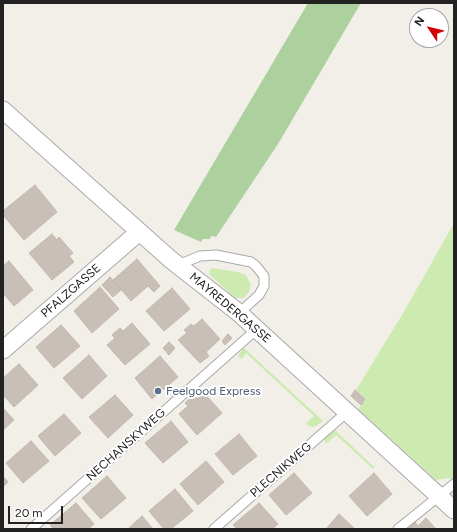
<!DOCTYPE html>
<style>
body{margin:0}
#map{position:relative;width:457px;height:532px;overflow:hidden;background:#f2efe9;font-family:Figtree,sans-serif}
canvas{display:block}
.frame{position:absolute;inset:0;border:4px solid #222;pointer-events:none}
.north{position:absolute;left:409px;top:8px;width:40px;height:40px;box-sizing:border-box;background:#fff;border:1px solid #a7a7a7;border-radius:50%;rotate:305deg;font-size:11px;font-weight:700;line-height:16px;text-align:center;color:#222}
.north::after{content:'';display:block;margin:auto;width:14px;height:18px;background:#d40000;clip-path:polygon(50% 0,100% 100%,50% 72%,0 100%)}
.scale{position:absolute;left:8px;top:506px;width:55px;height:18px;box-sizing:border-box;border:2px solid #222;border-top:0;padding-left:5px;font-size:12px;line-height:14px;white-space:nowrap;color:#222;-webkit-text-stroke:3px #fff;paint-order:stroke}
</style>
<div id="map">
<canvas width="457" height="532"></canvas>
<div class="frame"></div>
<div class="north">N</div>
<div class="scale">20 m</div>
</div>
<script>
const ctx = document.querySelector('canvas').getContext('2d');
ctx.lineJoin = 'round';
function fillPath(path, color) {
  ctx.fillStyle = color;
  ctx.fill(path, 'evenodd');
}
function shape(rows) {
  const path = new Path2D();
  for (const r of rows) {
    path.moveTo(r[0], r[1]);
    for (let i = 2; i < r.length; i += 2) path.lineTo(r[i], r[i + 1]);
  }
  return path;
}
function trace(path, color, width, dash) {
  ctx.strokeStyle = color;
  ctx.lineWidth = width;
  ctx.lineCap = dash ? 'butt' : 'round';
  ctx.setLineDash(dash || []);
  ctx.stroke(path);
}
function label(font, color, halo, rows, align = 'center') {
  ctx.font = font + ' Figtree,sans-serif';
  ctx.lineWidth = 4;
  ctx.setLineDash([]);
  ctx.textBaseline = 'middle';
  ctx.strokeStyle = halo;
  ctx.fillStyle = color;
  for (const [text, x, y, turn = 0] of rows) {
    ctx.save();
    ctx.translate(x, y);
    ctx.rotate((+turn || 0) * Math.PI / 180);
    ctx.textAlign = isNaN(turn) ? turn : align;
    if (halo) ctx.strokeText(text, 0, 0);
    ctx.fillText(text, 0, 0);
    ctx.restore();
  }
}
fillPath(shape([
 [454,223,454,483,449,478,436,480,358,409,366,399,356,390,402,315],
 [211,268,238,272,246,275,251,285,249,292,244,298,235,298,209,274],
 [244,348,323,421,316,426,311,427,306,424,314,416,246,353,242,359,239,357,239,354],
 [335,430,375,468,372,468,336,435,326,444,324,439]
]), '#cdebb0');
fillPath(shape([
 [308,3,361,3,278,144,216,237,211,236,210,239,203,239,201,242,174,230]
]), '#add19e');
const building = shape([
 [35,185,57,212,24,240,3,215,3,211,35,185],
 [52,234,57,240,59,237,73,253,69,256,74,262,52,280,29,253,52,234],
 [137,259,160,286,154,292,148,286,131,301,113,280,137,259],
 [9,261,33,290,14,306,3,293,3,266,9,261],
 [110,277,121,290,113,297,102,285,110,277],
 [100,287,119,309,92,333,74,311,100,287],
 [172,288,190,309,164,331,146,311,172,288],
 [202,319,220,339,206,352,209,356,200,363,178,340,187,333,184,330,191,324,194,326,202,319],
 [132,323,150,344,125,365,107,345,115,338,112,335,120,328,123,331,132,323],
 [61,325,80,346,54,368,36,347,61,325],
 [228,334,232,338,225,345,222,341,228,334],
 [169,342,175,348,169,355,163,348,169,342],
 [89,355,107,376,82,399,63,378,89,355],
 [160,356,178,377,152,399,135,378,160,356],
 [19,364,38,385,14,407,3,395,3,378,19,364],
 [355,390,365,399,361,405,351,396,355,390],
 [204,393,222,413,197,435,179,414,188,406,185,403,194,395,197,399,204,393],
 [115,395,133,415,108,438,89,417,115,395],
 [3,408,14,420,3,430,3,408],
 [64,414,81,433,55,456,38,436,64,414],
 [171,421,188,442,163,463,145,443,171,421],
 [239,434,257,456,233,475,215,454,239,434],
 [31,441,49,461,23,483,6,463,31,441],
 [206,461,224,482,198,505,180,484,206,461],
 [294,473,312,493,286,515,269,495,294,473],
 [374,473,392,494,367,516,349,496,374,473],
 [3,476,8,482,3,487,3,476],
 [107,476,126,498,101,519,82,498,107,476],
 [175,489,193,511,171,529,164,529,149,511,175,489],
 [76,503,94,524,88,529,54,529,50,525,76,503],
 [259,503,278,524,272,529,237,529,233,525,259,503],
 [339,514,355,529,326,529,339,514],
 [142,516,153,529,128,529,142,516],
 [426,518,436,529,408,529,415,522,418,526,426,518]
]);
fillPath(building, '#c7bfb8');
trace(building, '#c4b6ab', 1);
const lane = shape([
 [178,265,200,256,216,255,251,262,256,266,264,276,264,286,259,295,239,313],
 [31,529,257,329],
 [214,529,347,412],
 [398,529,454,484]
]);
const street = shape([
 [3,110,170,259,239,313,454,510],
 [3,350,139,232]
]);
trace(lane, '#a9a9a9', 11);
trace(street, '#a9a9a9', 19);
trace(lane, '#fff', 9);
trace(street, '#fff', 17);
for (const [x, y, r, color] of [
 [158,391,4,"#5c6f8a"]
]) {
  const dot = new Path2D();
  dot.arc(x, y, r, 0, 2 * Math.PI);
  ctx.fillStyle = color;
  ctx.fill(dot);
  trace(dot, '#fff', 1.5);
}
label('12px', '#222', '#fff', [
 ["PFALZGASSE",71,291,-41],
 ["MAYREDERGASSE",230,308,40],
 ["NECHANSKYWEG",126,445,-42],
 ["PLECNIKWEG",281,470,-41]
]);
label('12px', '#4e5e75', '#fff', [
 ["Feelgood Express",166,391]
], 'left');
</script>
